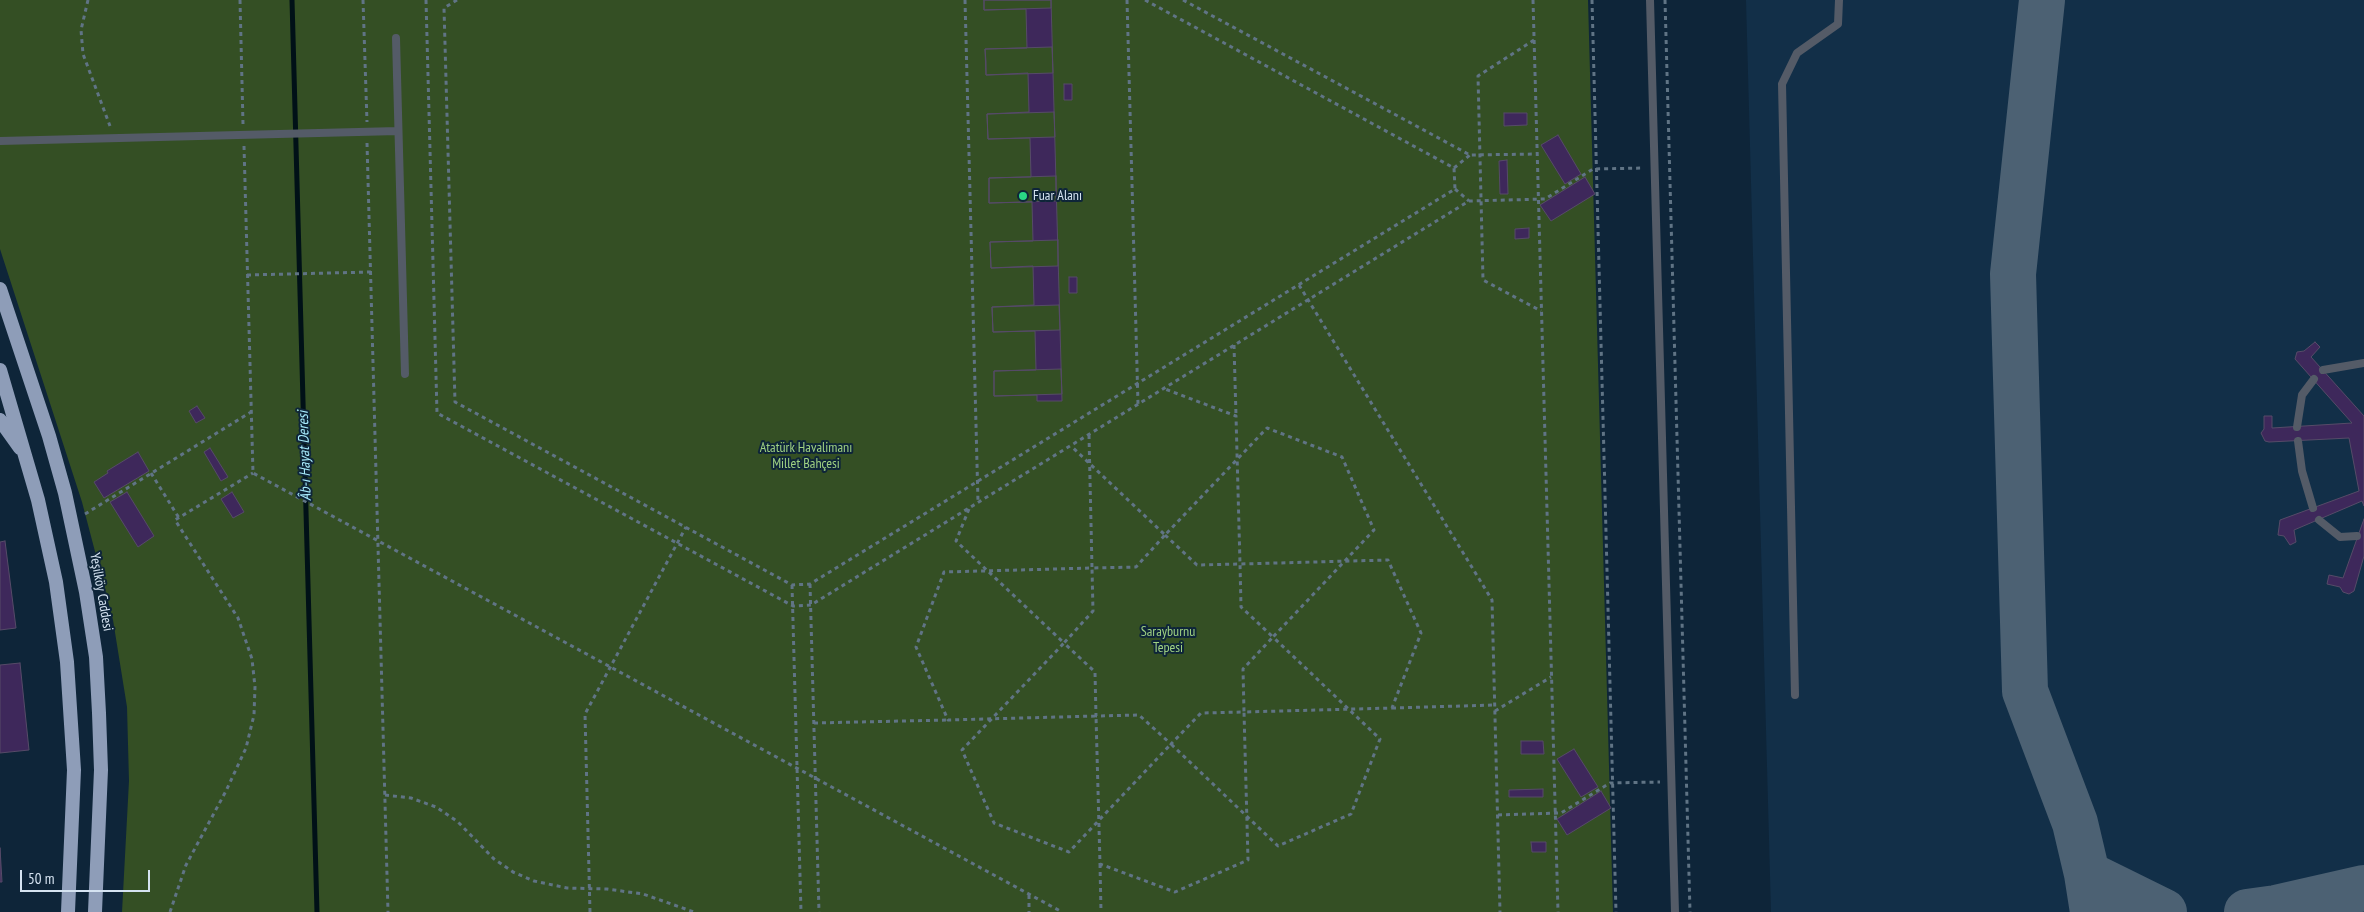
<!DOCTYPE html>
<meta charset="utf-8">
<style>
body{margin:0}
#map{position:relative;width:2364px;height:912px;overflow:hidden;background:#0e2539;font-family:"PT Sans Narrow",sans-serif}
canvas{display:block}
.scale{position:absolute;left:20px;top:870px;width:130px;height:22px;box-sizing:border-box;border:2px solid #d5e3f1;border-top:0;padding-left:6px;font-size:15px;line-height:18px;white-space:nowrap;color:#d5e3f1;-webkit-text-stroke:4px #0e2539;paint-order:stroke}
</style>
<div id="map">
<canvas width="2364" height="912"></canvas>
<div class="scale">50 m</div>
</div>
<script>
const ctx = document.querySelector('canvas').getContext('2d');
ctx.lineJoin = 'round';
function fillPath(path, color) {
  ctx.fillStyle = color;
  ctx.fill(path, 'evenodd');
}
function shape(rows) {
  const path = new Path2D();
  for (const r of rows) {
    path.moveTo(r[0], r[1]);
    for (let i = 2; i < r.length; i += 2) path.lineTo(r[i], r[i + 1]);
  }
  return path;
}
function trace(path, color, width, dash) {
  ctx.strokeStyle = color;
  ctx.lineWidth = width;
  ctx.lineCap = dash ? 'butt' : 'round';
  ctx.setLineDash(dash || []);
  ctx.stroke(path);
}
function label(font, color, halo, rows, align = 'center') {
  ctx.font = font + ' "PT Sans Narrow",sans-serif';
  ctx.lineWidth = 4;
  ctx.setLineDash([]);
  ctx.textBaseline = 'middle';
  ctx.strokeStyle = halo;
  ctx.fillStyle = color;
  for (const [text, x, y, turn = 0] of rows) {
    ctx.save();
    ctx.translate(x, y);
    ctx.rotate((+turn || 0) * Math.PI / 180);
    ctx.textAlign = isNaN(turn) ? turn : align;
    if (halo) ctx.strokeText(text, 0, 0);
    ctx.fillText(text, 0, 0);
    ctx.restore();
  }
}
fillPath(shape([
 [1746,0,2364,0,2364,912,1771,912]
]), '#122f48');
fillPath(shape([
 [0,0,1588,0,1613,912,122,912,129,781,127,707,113,620,82,502,0,249]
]), '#344f24');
trace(shape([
 [292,0,317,912]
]), '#001117', 5);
trace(shape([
 [2042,0,2013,274,2025,691,2075,823,2087,874,2093,912],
 [2087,874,2164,912],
 [2247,912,2276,908,2364,888]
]), '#4c6173', 46);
const building = shape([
 [984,0,1051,0,1051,8,984,10,984,0],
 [984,0,1051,0,1062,401,1037,401,1037,395,994,396,994,371,1036,370,1035,331,993,332,992,307,1034,305,1033,266,991,268,990,242,1033,241,1032,202,989,203,989,178,1031,177,1030,138,988,139,987,114,1029,112,1028,73,986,75,986,62,985,49,1027,48,1026,9,984,10,984,0],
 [1052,47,1053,73,986,75,985,49,1052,47],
 [1064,84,1072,84,1072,100,1064,100,1064,84],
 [1054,112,1055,137,988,139,987,114,1054,112],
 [1504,113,1527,113,1527,125,1504,126,1504,113],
 [1558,135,1581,174,1565,184,1541,145,1558,135],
 [1507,160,1508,194,1500,194,1499,161,1507,160],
 [1056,176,1056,201,989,203,989,178,1056,176],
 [1585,177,1595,194,1551,221,1540,205,1585,177],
 [1529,228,1529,238,1515,239,1515,229,1529,228],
 [1058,240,1058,266,991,268,990,242,1058,240],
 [1069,277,1077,277,1077,293,1069,293,1069,277],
 [1059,305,1060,330,993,332,992,307,1059,305],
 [2315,342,2320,347,2311,357,2364,416,2364,506,2362,501,2294,530,2296,542,2290,545,2284,536,2278,535,2280,520,2359,491,2349,438,2269,442,2265,441,2261,433,2264,429,2264,416,2272,416,2272,428,2352,423,2295,359,2297,352,2304,351,2315,342],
 [1061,369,1062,394,994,396,994,371,1061,369],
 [197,406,205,418,196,423,189,411,197,406],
 [210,448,228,477,221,481,204,452,210,448],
 [138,452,149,471,104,498,94,482,108,473,107,471,138,452],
 [127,492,154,536,138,547,110,502,127,492],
 [232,492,244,512,233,518,221,499,232,492],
 [2364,519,2364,556,2354,591,2349,594,2343,592,2340,587,2327,584,2329,575,2343,578,2364,519],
 [5,541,16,628,0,630,0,542,5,541],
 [20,663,29,750,0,753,0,665,20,663],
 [1521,741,1543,741,1544,754,1521,754,1521,741],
 [1574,749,1598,787,1581,797,1557,759,1574,749],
 [1543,789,1543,797,1509,797,1509,790,1543,789],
 [1601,791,1611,808,1567,835,1557,819,1601,791],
 [1531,842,1546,842,1546,852,1532,852,1531,842],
 [0,848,2,882,0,882,0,848]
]);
fillPath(building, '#3e285b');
trace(building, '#564b68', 1);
trace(shape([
 [88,0,81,30,83,54,110,126],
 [240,0,243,124],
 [363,0,367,122],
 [426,0,437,413,793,606,811,605,1469,201,1545,199,1593,169,1644,168],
 [457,0,444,8,455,402,792,585,810,584,1455,189,1454,168,1145,0],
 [965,0,978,502],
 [1127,0,1138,404],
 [1183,0,1470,155,1537,154],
 [1533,0,1558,912],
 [1592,0,1616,912],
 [1665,0,1690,912],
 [1534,40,1478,76,1483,280,1541,311],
 [367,143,388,912],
 [244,146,253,473,1062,912],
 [1454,168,1470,155],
 [1455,189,1469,201],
 [247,275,371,272],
 [1299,285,1492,600,1500,912],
 [1234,345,1236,416],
 [1089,435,1092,568,944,572,916,647,948,720,1096,716,1100,864,1175,892,1248,860,1244,712,1392,708,1421,633,1388,560,1240,564,1236,416,1165,389],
 [151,473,179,518],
 [969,509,956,541,1064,643,962,750,994,823,1069,852,1171,744,1278,846,1351,814,1380,739,1273,637,1374,530,1342,457,1267,428,1165,535,1071,446],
 [85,514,251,412],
 [1165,535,1197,565,1240,564,1241,607,1273,637,1243,669,1244,712,1201,713,1171,744,1139,715,1096,716,1095,672,1064,643,1093,611,1092,568,1136,567,1165,535],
 [810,584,819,912],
 [792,585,801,912],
 [1392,708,1495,705],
 [1495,711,1551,677],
 [814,723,948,720],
 [385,795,411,798,436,807,458,822,494,859,513,872,534,881,567,888,607,889,643,894,694,912],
 [1498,815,1561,813,1610,783,1660,782],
 [1100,864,1101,912],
 [1029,895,1029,912],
 [170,912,186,865,226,791,246,748,254,715,255,687,252,659,238,618,175,520,253,473],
 [590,912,585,714,686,527]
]), '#607485', 3, [4, 4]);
trace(shape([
 [1650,0,1675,912],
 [396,38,405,374],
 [0,141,398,131],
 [2323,370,2364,363],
 [2297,427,2302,395,2314,379],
 [2298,441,2302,471,2313,508],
 [2319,520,2340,537,2357,536],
 [1795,695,1782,84,1797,53,1838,24,1839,0]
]), '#545b67', 8);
trace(shape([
 [0,289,49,436,65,493,86,592,96,657,99,713,101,770,95,912],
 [0,370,38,500,56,582,67,662,74,770,68,912],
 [0,420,20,448]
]), '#8e9db8', 14);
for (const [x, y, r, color] of [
 [1023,196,5,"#2ad885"]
]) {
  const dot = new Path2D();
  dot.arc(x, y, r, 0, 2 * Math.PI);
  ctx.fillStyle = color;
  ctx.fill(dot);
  trace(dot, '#0e2539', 2);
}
label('14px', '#d5e3f1', '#0e2539', [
 ["Fuar Alanı",1033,196]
], 'left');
label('14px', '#9fd182', '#0e2539', [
 ["Atatürk Havalimanı",806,448],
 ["Millet Bahçesi",806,464],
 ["Sarayburnu",1168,632],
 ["Tepesi",1168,648]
]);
label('14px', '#d5e3f1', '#0e2539', [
 ["Yeşilköy Caddesi",101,592,80]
]);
label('italic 15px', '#a9edfe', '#0e2539', [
 ["Âb-ı Hayat Deresi",305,456,-92]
]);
</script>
